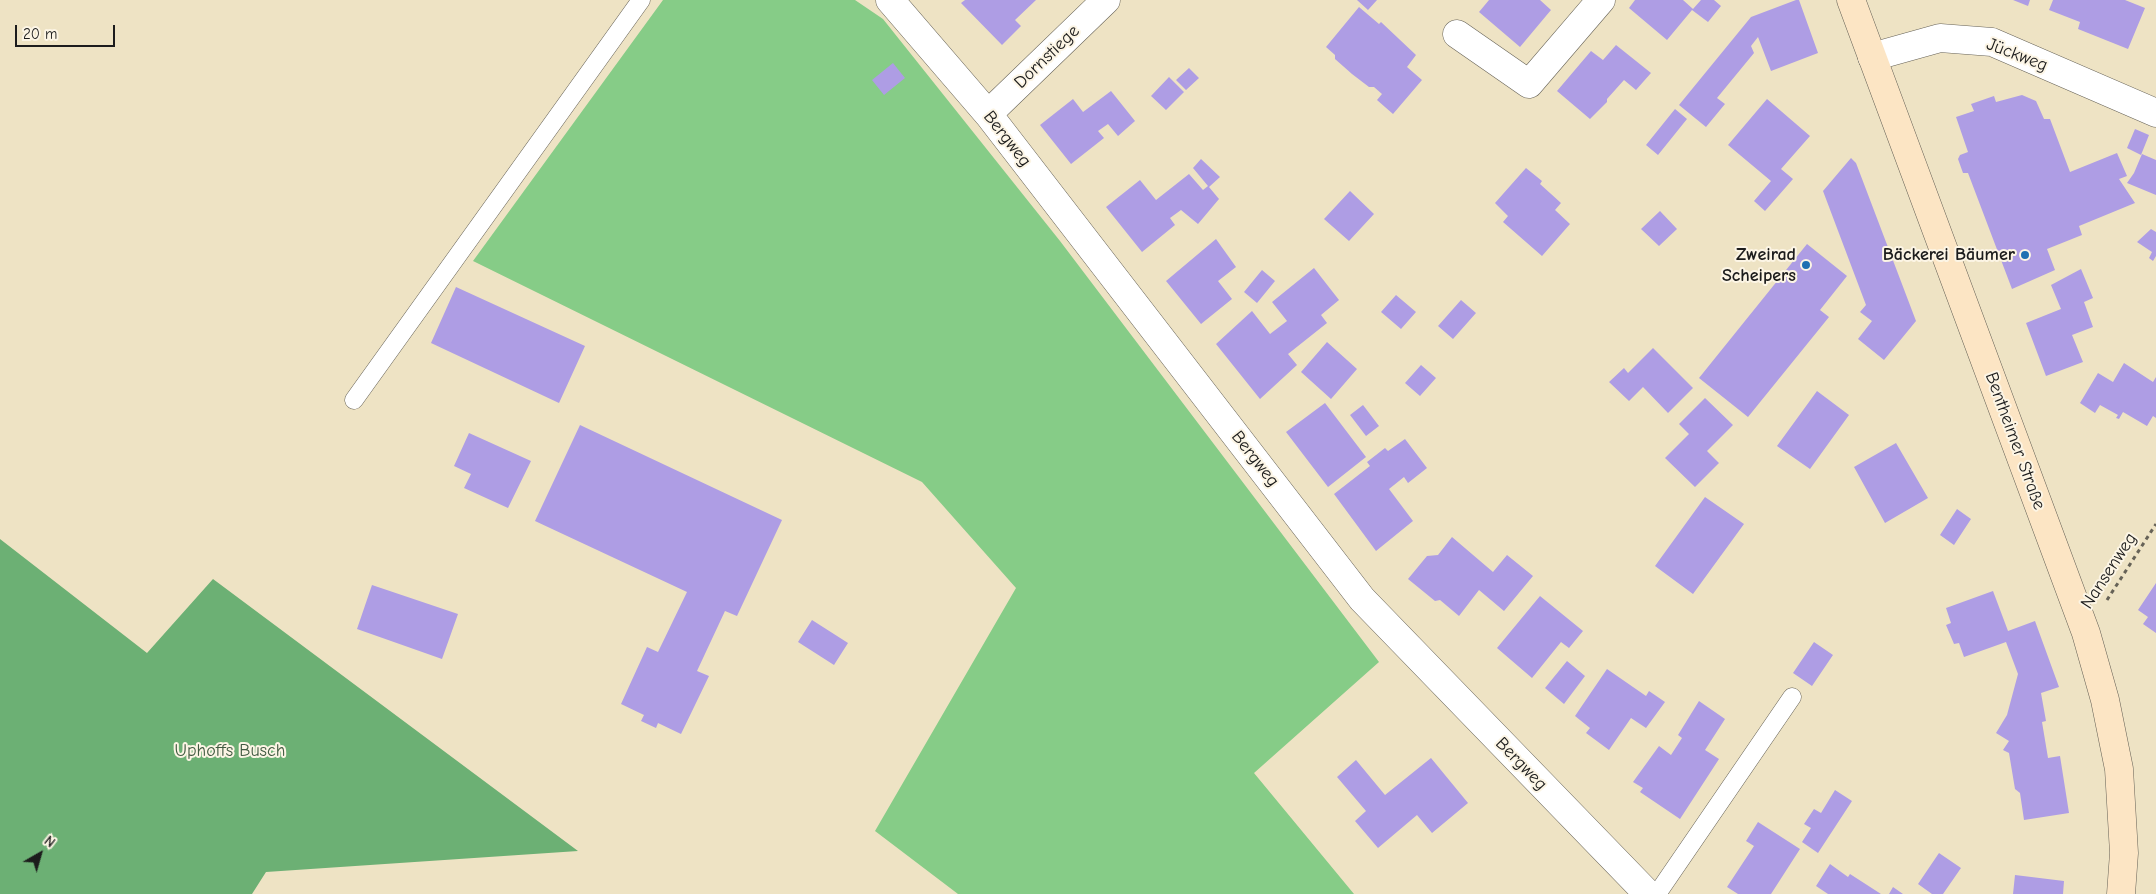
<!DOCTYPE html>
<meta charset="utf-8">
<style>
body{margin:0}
#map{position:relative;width:2156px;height:894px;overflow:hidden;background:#eee3c4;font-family:"Comic Neue",sans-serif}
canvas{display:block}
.north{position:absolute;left:15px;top:829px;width:50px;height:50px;-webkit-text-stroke:4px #fcf5e5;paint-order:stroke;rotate:38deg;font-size:14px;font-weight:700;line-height:20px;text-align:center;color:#1c1c1c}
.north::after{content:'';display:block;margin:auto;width:18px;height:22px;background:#1c1c1c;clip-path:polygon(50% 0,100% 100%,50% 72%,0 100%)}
.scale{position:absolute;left:15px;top:25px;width:100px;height:22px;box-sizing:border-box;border:2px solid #1c1c1c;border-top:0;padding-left:6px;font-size:15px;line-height:18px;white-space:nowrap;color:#1c1c1c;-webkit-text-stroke:4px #fcf5e5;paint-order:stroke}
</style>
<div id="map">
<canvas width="2156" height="894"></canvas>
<div class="north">N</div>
<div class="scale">20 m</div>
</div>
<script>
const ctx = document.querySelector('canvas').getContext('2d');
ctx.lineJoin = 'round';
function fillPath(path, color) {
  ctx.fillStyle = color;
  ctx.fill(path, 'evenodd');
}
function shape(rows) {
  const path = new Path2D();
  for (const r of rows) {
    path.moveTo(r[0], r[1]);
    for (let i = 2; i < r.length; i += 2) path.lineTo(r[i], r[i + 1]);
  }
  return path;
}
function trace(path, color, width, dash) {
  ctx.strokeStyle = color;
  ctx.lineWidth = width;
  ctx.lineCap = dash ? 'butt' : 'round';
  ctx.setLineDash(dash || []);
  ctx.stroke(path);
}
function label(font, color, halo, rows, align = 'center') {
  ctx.font = font + ' "Comic Neue",sans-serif';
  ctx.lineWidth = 4;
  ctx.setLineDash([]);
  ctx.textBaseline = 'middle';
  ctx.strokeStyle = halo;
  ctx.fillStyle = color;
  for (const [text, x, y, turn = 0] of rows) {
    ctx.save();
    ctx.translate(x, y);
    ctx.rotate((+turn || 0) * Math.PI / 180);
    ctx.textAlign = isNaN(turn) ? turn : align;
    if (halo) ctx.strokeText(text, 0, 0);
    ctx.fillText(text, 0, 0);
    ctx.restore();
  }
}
fillPath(shape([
 [663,0,855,0,883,19,1060,241,1379,662,1254,773,1354,894,958,894,875,831,1016,588,922,482,473,261]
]), '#86cc87');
fillPath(shape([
 [0,539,147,653,213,579,578,851,266,872,252,894,0,894]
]), '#6cb074');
fillPath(shape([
 [965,0,1036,0,1015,20,1021,26,1002,45,961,3],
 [1357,0,1377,0,1368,10],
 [1489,0,1540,0,1551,10,1520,47,1479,12],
 [1635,0,1683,0,1693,9,1701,0,1714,0,1721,6,1708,22,1692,10,1667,40,1629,8],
 [1796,0,1799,0,1818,53,1771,71,1758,37,1751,46,1754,53,1717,98,1725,104,1706,127,1679,105,1751,17],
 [2013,0,2030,0,2028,6],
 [2053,0,2125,0,2145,8,2128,49,2078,29,2080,22,2049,10],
 [1359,7,1379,24,1381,22,1416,55,1407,67,1422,80,1393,114,1377,100,1382,94,1374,87,1369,87,1352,74,1335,59,1335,55,1326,47],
 [1616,45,1651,73,1636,90,1624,80,1607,99,1607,102,1590,119,1557,91,1591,51,1603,60],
 [893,63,905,78,884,95,872,80],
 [1189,68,1199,78,1186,90,1176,80],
 [1169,77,1184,92,1166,110,1151,96],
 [1111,91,1135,121,1118,136,1108,124,1098,131,1104,138,1071,164,1040,125,1073,99,1083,112],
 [2022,95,2036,101,2044,119,2050,119,2070,172,2117,153,2127,176,2119,179,2135,203,2079,226,2082,235,2047,249,2055,270,2012,289,1968,173,1963,173,1958,159,1960,155,1968,152,1956,117,1974,111,1971,104,1994,96,1996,102],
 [1767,99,1810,136,1781,169,1793,179,1765,211,1754,201,1771,181,1728,145],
 [1675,109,1687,119,1658,155,1646,145],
 [2135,129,2149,135,2141,155,2127,148],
 [2142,154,2156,160,2156,195,2127,183,2134,173],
 [1851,158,1856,163,1916,321,1884,360,1858,339,1872,321,1860,312,1866,305,1823,191],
 [1201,159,1220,177,1209,187,1219,199,1198,224,1181,210,1170,218,1175,225,1142,252,1106,207,1140,180,1156,200,1189,174,1203,190,1208,186,1193,168],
 [1526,168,1542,181,1540,184,1561,203,1555,210,1570,224,1542,256,1503,222,1508,216,1495,203],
 [1350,191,1374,214,1349,241,1324,219],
 [1660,211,1677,229,1659,246,1641,229],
 [2151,229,2156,232,2156,256,2153,261,2149,258,2152,252,2137,242],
 [1216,239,1236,267,1218,281,1232,299,1201,324,1166,281],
 [1807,244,1847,276,1820,310,1829,317,1748,417,1699,378],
 [1314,268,1339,300,1321,315,1327,323,1288,354,1297,365,1260,399,1216,344,1252,311,1270,334,1287,321,1272,302],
 [2081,269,2093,298,2084,302,2093,327,2072,335,2083,362,2046,376,2026,323,2061,309,2051,285],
 [1262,270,1275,281,1257,303,1244,292],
 [456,287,585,346,559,403,431,343],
 [1396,295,1416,312,1401,329,1381,312],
 [1461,300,1476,313,1453,339,1438,326],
 [1327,342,1357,369,1331,399,1301,372],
 [1653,348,1693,388,1668,413,1643,387,1629,401,1609,382,1624,368,1628,373],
 [2124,363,2153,382,2156,377,2156,418,2153,416,2147,426,2123,412,2119,419,2116,418,2118,415,2100,405,2095,413,2080,403,2098,373,2113,382],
 [1421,365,1436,378,1420,396,1405,383],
 [1817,391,1849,415,1810,469,1777,446],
 [1705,398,1733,425,1707,451,1719,463,1695,487,1665,458,1689,434,1679,424],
 [1325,403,1366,457,1328,487,1286,432],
 [1363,405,1379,426,1366,436,1350,415],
 [580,425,782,520,737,616,725,611,697,671,709,676,681,734,658,723,656,728,641,721,644,715,621,704,647,647,658,652,687,592,535,521],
 [469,433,531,461,508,508,464,488,471,474,454,466],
 [1405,439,1427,468,1408,483,1404,477,1389,489,1413,521,1376,551,1334,494,1370,466,1367,462,1385,448,1388,451],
 [1896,443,1928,498,1885,523,1854,467],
 [1705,497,1744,524,1693,594,1655,566],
 [1957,509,1971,519,1954,545,1940,535],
 [1452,537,1493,572,1507,555,1533,576,1504,611,1479,590,1459,616,1440,600,1435,601,1408,579,1427,556,1438,555],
 [2156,583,2156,633,2143,624,2148,617,2138,610],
 [372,585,458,614,442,659,357,629],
 [1993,591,2008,631,2035,621,2059,687,2041,693,2046,721,2042,722,2048,758,2060,756,2069,813,2024,820,2020,793,2015,789,2009,753,2003,750,2009,741,1996,733,2007,715,2018,674,2006,642,1964,657,1959,643,1954,644,1946,625,1951,623,1946,608],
 [1540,596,1583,631,1569,648,1561,642,1532,678,1497,648],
 [812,620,848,643,834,665,798,642],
 [1814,642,1833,655,1812,686,1793,673],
 [1567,661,1585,676,1564,704,1545,688],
 [1607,669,1646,696,1649,691,1665,702,1646,728,1631,718,1609,750,1586,733,1590,728,1575,716],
 [1699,701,1725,719,1705,750,1719,759,1680,819,1640,792,1643,788,1633,782,1659,746,1671,755,1682,738,1678,735],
 [1431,758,1468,803,1432,833,1417,815,1378,848,1355,821,1366,811,1337,777,1356,760,1385,795],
 [1835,790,1852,801,1818,853,1802,842,1811,828,1804,824,1814,809,1821,813],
 [1758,822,1800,849,1771,894,1738,894,1727,887,1754,846,1746,841],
 [1939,853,1961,868,1943,894,1932,894,1918,884],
 [1830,864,1848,877,1850,874,1881,894,1828,894,1816,886],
 [2015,875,2064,881,2063,894,2013,894],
 [1893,887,1903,894,1889,894]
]), '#ae9de4');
const lane = shape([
 [354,400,641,0],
 [1657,894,1792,697]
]);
const street = shape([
 [890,0,988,114,1362,599,1648,894],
 [1457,34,1529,84,1601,0],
 [1872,57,1940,38,1992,42,2156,113],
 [988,114,1106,0]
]);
const secondary = shape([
 [1851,0,2086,633,2105,700,2119,769,2124,853,2121,894]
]);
trace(lane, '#666257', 19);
trace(street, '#666257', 29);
trace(secondary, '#666257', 29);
trace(shape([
 [2107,600,2156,524]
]), '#666257', 3, [4, 4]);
trace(lane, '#fff', 18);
trace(street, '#fff', 28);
trace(secondary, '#fce5c4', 28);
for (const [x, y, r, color] of [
 [2025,255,5,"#1f6fb2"],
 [1806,265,5,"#1f6fb2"]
]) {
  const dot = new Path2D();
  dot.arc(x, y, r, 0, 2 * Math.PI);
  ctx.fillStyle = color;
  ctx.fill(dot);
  trace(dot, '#fcf5e5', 2);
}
label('18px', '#1c1c1c', '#fcf5e5', [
 ["Jückweg",2017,55,21],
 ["Dornstiege",1047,57,-44],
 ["Bergweg",1007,139,52],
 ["Bentheimer Straße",2015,441,70],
 ["Bergweg",1255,459,52],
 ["Nansenweg",2109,571,-57],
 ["Bergweg",1521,764,46]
]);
label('bold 18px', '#1c1c1c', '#fcf5e5', [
 ["Zweirad",1796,255],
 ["Scheipers",1796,276],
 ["Bäckerei Bäumer",2015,255]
], 'right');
label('18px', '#415a41', '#fcf5e5', [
 ["Uphoffs Busch",230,751]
]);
</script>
